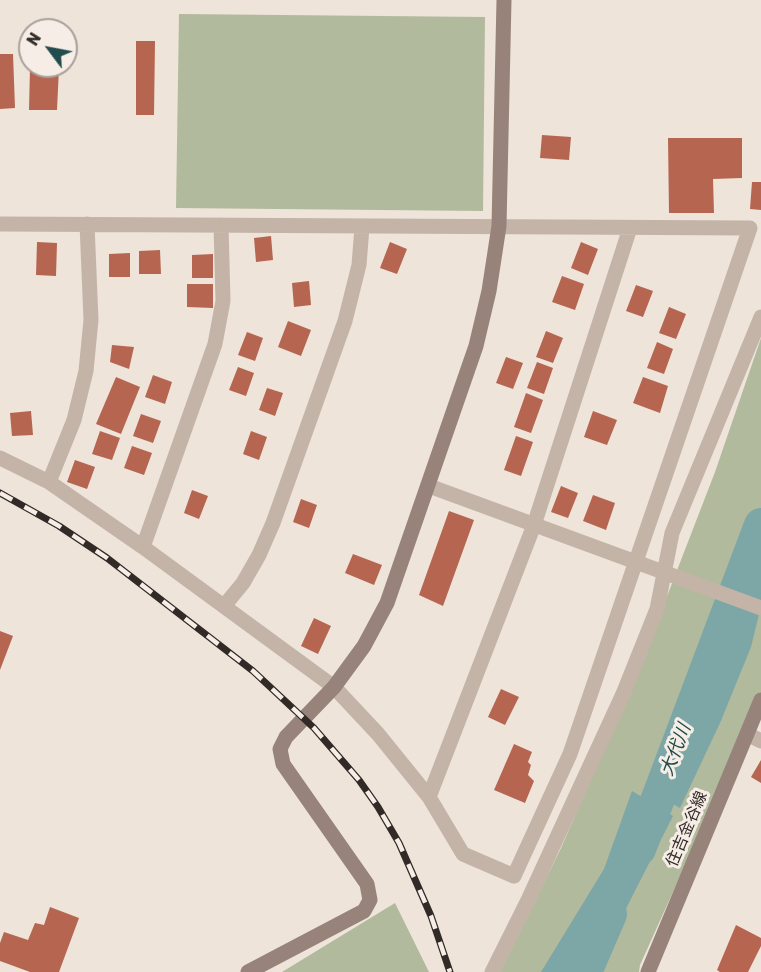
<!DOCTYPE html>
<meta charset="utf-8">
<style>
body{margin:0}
#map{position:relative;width:761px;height:972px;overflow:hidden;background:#eee4da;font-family:Rubik,sans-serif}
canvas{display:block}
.north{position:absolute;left:18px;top:18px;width:60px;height:60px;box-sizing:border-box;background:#f6eee6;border:2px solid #a8a09a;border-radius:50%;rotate:302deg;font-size:16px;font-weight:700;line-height:24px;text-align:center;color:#322a27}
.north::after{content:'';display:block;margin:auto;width:21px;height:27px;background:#224c4e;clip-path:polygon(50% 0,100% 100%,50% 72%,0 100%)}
</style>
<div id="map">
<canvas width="761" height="972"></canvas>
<div class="north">N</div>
</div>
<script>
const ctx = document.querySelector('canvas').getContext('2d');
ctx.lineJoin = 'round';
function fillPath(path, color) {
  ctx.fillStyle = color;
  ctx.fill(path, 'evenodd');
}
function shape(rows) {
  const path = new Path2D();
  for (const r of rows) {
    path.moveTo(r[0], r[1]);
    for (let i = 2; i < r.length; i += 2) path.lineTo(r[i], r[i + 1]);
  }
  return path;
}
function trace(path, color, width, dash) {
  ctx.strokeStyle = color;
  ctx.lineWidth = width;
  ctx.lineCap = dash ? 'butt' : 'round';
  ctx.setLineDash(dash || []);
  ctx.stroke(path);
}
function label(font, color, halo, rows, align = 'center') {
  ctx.font = font + ' Rubik,"Noto Sans JP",sans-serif';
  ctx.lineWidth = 6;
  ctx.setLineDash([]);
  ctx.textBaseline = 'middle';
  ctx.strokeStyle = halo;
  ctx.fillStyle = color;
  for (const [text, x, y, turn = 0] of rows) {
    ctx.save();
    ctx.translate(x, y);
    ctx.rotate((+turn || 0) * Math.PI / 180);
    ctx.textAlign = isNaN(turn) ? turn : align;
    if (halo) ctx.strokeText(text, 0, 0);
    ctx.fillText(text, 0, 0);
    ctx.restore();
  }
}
fillPath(shape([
 [179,14,485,17,483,211,176,208],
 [761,338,761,697,640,965,639,972,500,972,561,848,642,661,715,472],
 [395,903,429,972,282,972]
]), '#b1ba9c');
fillPath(shape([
 [761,550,761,606,751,647,720,723,680,808,648,790,700,723,724,668],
 [632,791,673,816,606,948,580,965,576,972,541,972,604,869]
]), '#7da6a7');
trace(shape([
 [639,849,761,525],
 [585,972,610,914]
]), '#7da6a7', 34);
fillPath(shape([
 [136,41,155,41,154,115,136,115],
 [0,54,13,54,15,108,0,109],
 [30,68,59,68,57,110,29,110],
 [542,135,571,137,569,160,540,158],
 [668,138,742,138,742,178,713,179,714,213,669,213],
 [752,182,761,182,761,210,750,209],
 [271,236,273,260,256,262,254,238],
 [37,242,57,243,56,276,36,275],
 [390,242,407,249,397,274,380,268],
 [581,242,598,249,588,275,571,268],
 [160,250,161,274,139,274,139,251],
 [130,253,130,277,109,277,109,254],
 [213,254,213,278,192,278,192,255],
 [562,276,584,284,575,310,552,302],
 [309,281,311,305,294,307,292,283],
 [187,284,213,284,213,308,187,307],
 [636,285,653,291,643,317,626,311],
 [669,307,686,314,676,339,659,333],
 [288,321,311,330,301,356,278,347],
 [546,331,563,338,553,363,536,357],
 [247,332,263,338,255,361,238,355],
 [657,342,673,349,664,374,647,368],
 [112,345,134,347,129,369,110,362],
 [506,357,523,363,513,389,496,383],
 [537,362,553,368,544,394,527,388],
 [238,367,254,373,246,396,229,390],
 [153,375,172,382,165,404,145,397],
 [116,377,140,387,121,434,96,424],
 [643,377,668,386,660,413,633,403],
 [267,388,283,393,275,416,259,410],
 [526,393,543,400,531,433,514,427],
 [31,411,33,435,12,436,10,413],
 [593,411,617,420,607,445,584,437],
 [141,414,161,421,153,443,133,436],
 [100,431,120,438,112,460,92,454],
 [251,431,267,437,259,460,243,454],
 [516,436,533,442,521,476,504,470],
 [132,446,152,453,144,475,124,468],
 [75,460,95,467,87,489,67,482],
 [561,486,578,493,568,518,551,512],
 [192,490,208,496,199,519,184,513],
 [593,495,615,503,606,530,583,521],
 [301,499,317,505,309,528,293,522],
 [449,511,474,520,443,606,419,595],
 [353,554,382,565,374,585,345,573],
 [314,618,331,626,318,654,301,646],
 [0,631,13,636,0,670],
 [501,689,519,697,505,725,488,717],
 [514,744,532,752,528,762,531,765,528,775,534,781,525,803,494,790],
 [761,760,761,783,751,777],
 [50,907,79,918,59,972,30,972,0,961,0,943,4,932,28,940,35,923,44,925],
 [736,925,761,938,761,946,748,972,720,972,717,970]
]), '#b66550');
trace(shape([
 [0,224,750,228,570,754,514,876,463,854,429,797,378,734,334,687,143,547,49,482,0,458],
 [49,482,74,420,86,371,91,320,87,224],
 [429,486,761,608],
 [143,547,215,344,223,301,221,225],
 [224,606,243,583,259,555,273,523,345,321,359,265,362,227],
 [747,734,761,741],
 [429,797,534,525,630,228],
 [492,972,529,898,623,694,657,609,672,533,761,317]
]), '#c4b4a8', 15);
trace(shape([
 [248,972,364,911,370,900,367,884,283,764,280,749,286,737,334,687,364,646,387,603,476,346,489,291,499,226,504,0],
 [648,972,761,700]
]), '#97837a', 15);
const rail = shape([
 [0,493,59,526,107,558,253,671,314,728,359,780,378,807,399,843,431,916,450,972]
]);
trace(rail, '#322a27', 7);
trace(rail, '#f6eee6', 4.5, [14]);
label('16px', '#322a27', '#f6eee6', [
 ["住吉金谷線",687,829,-67]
]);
label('italic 18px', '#224c4e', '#f6eee6', [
 ["大代川",676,750,-69]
]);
</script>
